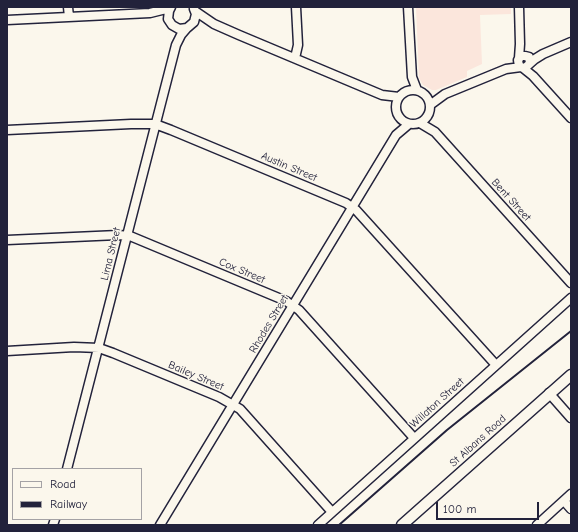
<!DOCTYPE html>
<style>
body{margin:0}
#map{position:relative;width:578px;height:532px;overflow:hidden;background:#fbf7ec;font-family:"Comic Neue",sans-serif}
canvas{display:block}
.frame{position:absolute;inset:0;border:8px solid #22223b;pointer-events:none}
.legend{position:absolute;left:12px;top:468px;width:130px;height:52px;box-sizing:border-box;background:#fbf7ec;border:1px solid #a4a2a5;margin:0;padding:5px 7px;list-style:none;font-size:12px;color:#22223b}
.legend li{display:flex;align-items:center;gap:8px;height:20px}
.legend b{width:20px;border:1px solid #a4a2a5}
.scale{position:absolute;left:436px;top:502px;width:103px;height:18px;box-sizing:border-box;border:2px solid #22223b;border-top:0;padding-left:5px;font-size:12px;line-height:14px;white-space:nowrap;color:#22223b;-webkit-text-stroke:3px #fbf7ec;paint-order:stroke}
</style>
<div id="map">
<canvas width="578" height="532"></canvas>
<div class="frame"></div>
<ul class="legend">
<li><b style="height:5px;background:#fbf7ec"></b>Road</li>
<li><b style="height:5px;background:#22223b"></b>Railway</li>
</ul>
<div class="scale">100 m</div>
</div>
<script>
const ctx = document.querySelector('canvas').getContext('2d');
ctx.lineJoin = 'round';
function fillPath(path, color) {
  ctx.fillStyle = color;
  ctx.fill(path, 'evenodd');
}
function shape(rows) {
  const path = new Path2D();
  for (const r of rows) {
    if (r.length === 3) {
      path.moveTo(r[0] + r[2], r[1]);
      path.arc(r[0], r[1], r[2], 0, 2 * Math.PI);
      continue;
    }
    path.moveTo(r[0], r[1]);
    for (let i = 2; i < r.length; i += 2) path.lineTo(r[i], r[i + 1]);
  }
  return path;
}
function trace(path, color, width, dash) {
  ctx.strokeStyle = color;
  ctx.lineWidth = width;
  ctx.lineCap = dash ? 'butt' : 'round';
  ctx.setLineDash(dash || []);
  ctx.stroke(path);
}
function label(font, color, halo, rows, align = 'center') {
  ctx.font = font + ' "Comic Neue",sans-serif';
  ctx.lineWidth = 3;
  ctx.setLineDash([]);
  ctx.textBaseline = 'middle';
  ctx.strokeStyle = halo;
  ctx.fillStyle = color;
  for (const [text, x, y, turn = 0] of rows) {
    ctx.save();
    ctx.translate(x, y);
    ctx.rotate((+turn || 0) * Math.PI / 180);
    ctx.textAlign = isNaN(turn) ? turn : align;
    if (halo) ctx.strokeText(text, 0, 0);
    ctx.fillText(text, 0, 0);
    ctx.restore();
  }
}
fillPath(shape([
 [416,7,511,7,511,14,480,15,482,64,467,71,467,77,436,90,432,90,423,85,419,78]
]), '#fbe6dc');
const minor = shape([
 [68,7,69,17],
 [171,7,169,11,168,19,172,25,179,29,187,28,194,22,196,14,194,9],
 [408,7,412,77,417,90],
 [519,7,520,44,519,58],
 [195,11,214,24,239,35,382,95,399,97],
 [7,20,150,13,170,8],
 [295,58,298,45,296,7],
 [530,63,529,57,525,56,521,56,518,60,519,66,523,68,526,67,535,59,543,54,571,42],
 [523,68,533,76,571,118],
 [413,107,17],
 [430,105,445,94,506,69,521,67],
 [420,123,435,132,571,283],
 [7,130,131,124,155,124,171,130,346,203,356,210,496,365],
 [7,240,118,235,130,236,286,301,299,310,414,438],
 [7,351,74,347,99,348,113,353,219,397,240,409,332,512],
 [549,393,571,418],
 [67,469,176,45,181,35,187,28],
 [564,501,571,509],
 [53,525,55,519],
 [160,525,396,135,409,124],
 [318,525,571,298],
 [537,525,571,494]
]);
const major = shape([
 [402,525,571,375]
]);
trace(minor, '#22223b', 11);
trace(major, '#22223b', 13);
trace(minor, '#fbf7ec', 8);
trace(major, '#fbf7ec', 10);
trace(shape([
 [339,525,447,430,571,331]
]), '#22223b', 2);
label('11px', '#22223b', '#fbf7ec', [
 ["Austin Street",289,167,23],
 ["Bent Street",511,200,48],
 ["Lima Street",111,254,-76],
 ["Cox Street",242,271,23],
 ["Rhodes Street",269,324,-59],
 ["Bailey Street",196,376,23],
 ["Willaton Street",437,403,-42],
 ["St Albans Road",478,441,-42]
]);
</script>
